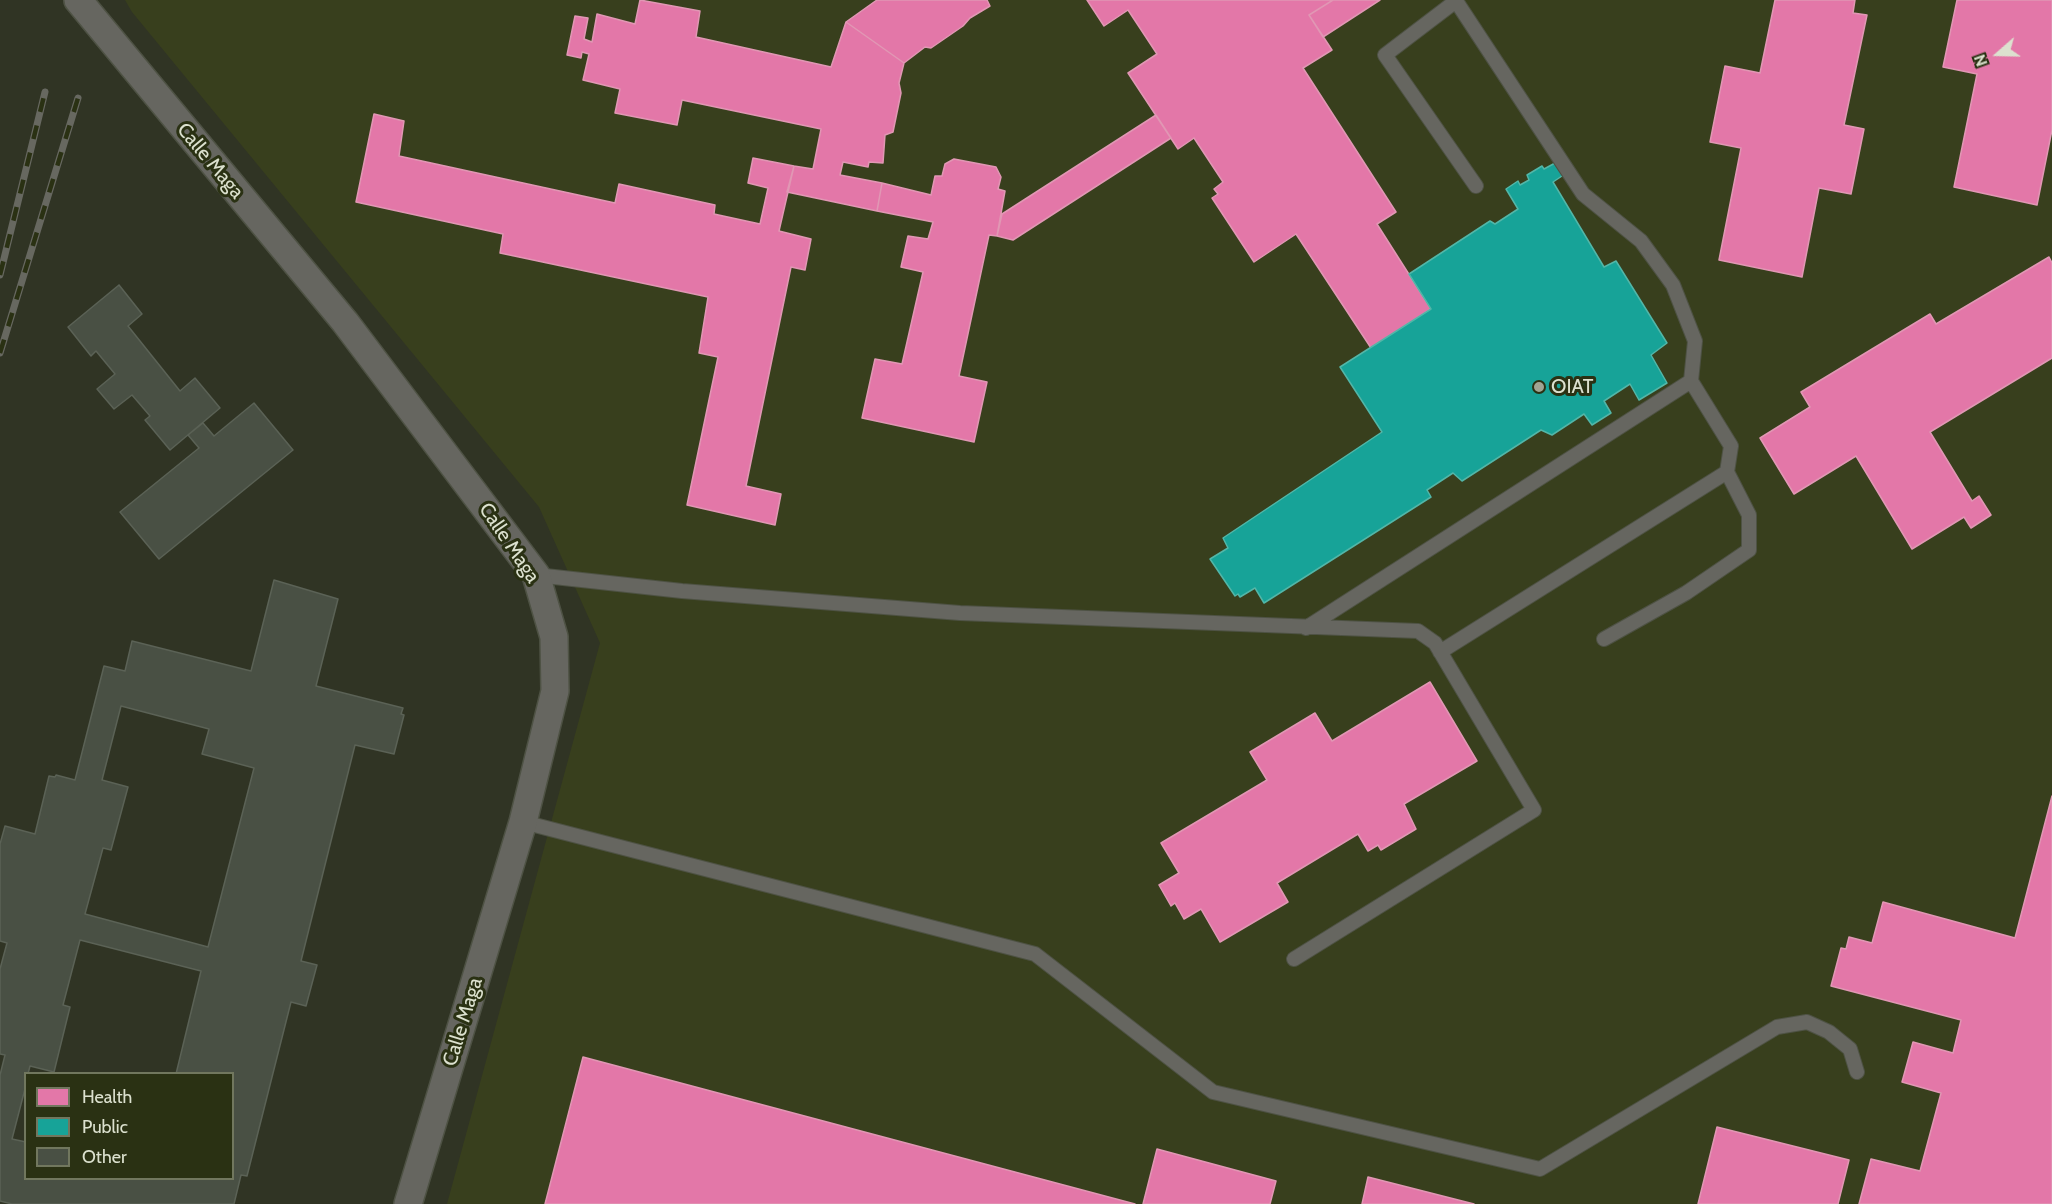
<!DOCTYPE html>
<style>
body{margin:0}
#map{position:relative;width:2052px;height:1204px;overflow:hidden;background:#303424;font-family:Cabin,sans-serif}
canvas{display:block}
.legend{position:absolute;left:24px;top:1072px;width:210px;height:108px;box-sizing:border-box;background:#2a3113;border:2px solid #71775e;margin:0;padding:8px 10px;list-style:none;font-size:18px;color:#dce1cf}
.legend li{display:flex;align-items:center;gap:12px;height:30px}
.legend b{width:30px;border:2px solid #71775e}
.north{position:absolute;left:1968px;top:24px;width:60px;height:60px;-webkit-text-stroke:4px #2a3113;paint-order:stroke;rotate:250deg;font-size:16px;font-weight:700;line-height:24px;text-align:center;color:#dce1cf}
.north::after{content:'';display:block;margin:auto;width:21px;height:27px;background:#dce1cf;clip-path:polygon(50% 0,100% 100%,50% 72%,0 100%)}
</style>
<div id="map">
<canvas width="2052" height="1204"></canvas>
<ul class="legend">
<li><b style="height:16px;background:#e377a8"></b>Health</li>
<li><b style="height:16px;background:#17a398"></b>Public</li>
<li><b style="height:16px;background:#495044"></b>Other</li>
</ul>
<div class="north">N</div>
</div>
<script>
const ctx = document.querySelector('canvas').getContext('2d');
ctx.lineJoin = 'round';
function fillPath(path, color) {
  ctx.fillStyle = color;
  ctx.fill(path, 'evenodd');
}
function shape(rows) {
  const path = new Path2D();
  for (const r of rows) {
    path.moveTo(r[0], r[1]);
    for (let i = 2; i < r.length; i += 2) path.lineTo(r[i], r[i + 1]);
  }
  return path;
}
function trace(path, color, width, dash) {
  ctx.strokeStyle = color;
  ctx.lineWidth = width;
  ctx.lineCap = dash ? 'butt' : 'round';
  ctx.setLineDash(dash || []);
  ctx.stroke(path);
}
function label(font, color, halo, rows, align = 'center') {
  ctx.font = font + ' Cabin,sans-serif';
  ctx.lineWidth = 6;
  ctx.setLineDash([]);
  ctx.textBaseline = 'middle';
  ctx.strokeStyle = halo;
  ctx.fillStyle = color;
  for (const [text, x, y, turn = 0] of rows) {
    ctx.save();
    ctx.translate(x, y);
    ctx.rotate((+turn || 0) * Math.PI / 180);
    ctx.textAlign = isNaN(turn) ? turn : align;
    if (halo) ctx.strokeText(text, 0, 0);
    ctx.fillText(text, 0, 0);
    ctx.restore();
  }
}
fillPath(shape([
 [125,0,2052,0,2052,1204,447,1204,600,643,539,507,132,12]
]), '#383f1d');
const health = shape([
 [640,0,700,11,696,37,831,67,846,22,904,63,899,83,901,93,893,132,885,135,883,163,869,162,868,167,843,162,840,175,882,183,877,211,787,192,794,166,813,169,821,129,682,100,677,125,615,113,620,89,583,80,589,54,582,52,581,58,567,55,575,16,588,18,584,39,592,42,597,14,635,24,640,0],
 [877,0,987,0,990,6,970,18,963,26,931,48,925,47,904,63,846,22,877,0],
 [1087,0,1333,0,1309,15,1332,50,1303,68,1396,212,1377,224,1431,309,1371,348,1296,234,1254,262,1212,198,1218,194,1214,189,1223,182,1194,138,1178,149,1128,73,1157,54,1128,10,1104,26,1087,0],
 [1333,0,1380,0,1323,37,1309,15,1333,0],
 [1775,0,1855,0,1853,13,1867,15,1844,125,1864,129,1851,194,1819,188,1802,277,1719,260,1741,148,1710,142,1725,66,1760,73,1775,0],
 [1957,0,2052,0,2052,130,2037,205,1954,187,1977,74,1943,67,1957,0],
 [374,114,404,121,399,156,615,203,619,184,715,205,714,214,760,224,768,188,748,183,753,158,794,166,779,231,811,239,805,270,791,267,746,486,781,494,775,525,687,505,718,357,699,353,708,297,500,253,503,234,356,202,374,114],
 [1156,115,1171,138,1013,240,997,236,1002,214,1156,115],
 [954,159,996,167,1001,177,998,189,1005,191,997,236,989,235,959,376,987,382,974,442,862,418,875,359,902,364,923,272,901,267,908,236,928,239,933,222,877,211,882,183,931,195,935,176,942,176,945,164,954,159],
 [2049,257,2052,263,2052,358,1930,432,1972,501,1979,496,1991,515,1971,528,1964,517,1912,549,1856,456,1794,494,1760,438,1810,407,1801,392,1930,314,1936,324,2049,257],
 [1430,682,1477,761,1404,804,1416,829,1381,850,1378,845,1368,851,1358,834,1277,883,1288,902,1220,942,1201,909,1184,919,1175,903,1171,906,1159,885,1179,873,1161,843,1267,780,1250,752,1315,713,1332,741,1430,682],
 [2052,796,2052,1204,1859,1204,1871,1159,1920,1171,1941,1093,1902,1082,1913,1042,1953,1053,1961,1020,1831,986,1841,948,1846,949,1849,937,1872,943,1883,902,2015,938,2052,796],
 [583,1057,1135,1204,545,1204,583,1057],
 [1717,1127,1849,1160,1838,1204,1698,1204,1717,1127],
 [1157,1149,1276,1181,1270,1204,1143,1204,1157,1149],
 [1368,1177,1474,1204,1362,1204,1368,1177]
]);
fillPath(health, '#e377a8');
trace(health, '#e197b4', 1.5);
const public = shape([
 [1557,162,1565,174,1553,182,1604,267,1616,261,1667,343,1651,355,1667,383,1639,400,1630,384,1604,401,1611,413,1592,425,1584,414,1552,435,1541,430,1462,481,1453,473,1427,490,1431,497,1264,603,1255,588,1240,597,1238,594,1235,596,1210,559,1228,548,1223,538,1382,432,1340,367,1431,309,1409,274,1490,221,1495,224,1518,209,1506,189,1518,181,1520,185,1529,180,1527,175,1542,166,1544,169,1557,162]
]);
fillPath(public, '#17a398');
trace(public, '#52b6a8', 1.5);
const building = shape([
 [119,285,142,314,128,326,180,391,195,378,220,408,170,450,145,420,150,416,132,395,114,409,97,389,115,374,96,351,91,356,68,327,119,285],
 [254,403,293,450,159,559,120,512,199,448,188,435,203,423,214,436,254,403],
 [274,580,338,599,316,686,403,708,401,714,404,715,394,754,355,745,301,961,317,965,306,1006,291,1002,247,1176,241,1175,234,1204,12,1204,0,1201,0,1075,5,1055,0,1054,0,969,7,943,0,941,0,844,5,826,35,834,49,776,55,777,56,775,75,780,104,666,125,671,132,641,251,671,274,580],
 [121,706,209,729,202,754,254,768,208,947,85,914,103,848,111,850,128,787,102,780,121,706],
 [80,940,201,971,176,1074,232,1074,232,1178,26,1178,26,1142,12,1139,26,1085,26,1074,28,1074,30,1066,54,1072,70,1007,63,1005,80,940]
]);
fillPath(building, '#495044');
trace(building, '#5b6256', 1.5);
const lane = shape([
 [536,575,682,591,960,613,1418,631,1435,643,1534,810,1294,959],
 [1306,628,1691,381],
 [1604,639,1686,593,1749,550,1749,515,1727,472],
 [1440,652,1727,472,1731,446,1691,381,1695,341,1673,285,1641,241,1583,194,1456,1,1385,55,1476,186],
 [523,822,1035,954,1213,1092,1540,1169,1777,1027,1807,1022,1829,1032,1850,1049,1857,1072]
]);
const street = shape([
 [78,0,345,322,536,575,554,637,555,691,523,822,408,1204]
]);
trace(lane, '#4e5244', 16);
trace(street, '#4e5244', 30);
trace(lane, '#666660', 14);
trace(street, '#666660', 27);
const rail = shape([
 [0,275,45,92],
 [0,353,78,98]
]);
trace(rail, '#676860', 7);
trace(rail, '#2a3113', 4.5, [14]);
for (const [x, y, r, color] of [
 [1539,387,6,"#a0a493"]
]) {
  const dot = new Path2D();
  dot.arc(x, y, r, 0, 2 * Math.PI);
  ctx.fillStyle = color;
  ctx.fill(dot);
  trace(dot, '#2a3113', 2);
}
label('20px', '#dce1cf', '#2a3113', [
 ["Calle Maga",210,161,50],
 ["Calle Maga",509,543,56],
 ["Calle Maga",463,1022,-73]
]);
label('20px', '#dce1cf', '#2a3113', [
 ["OIAT",1551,387]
], 'left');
</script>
